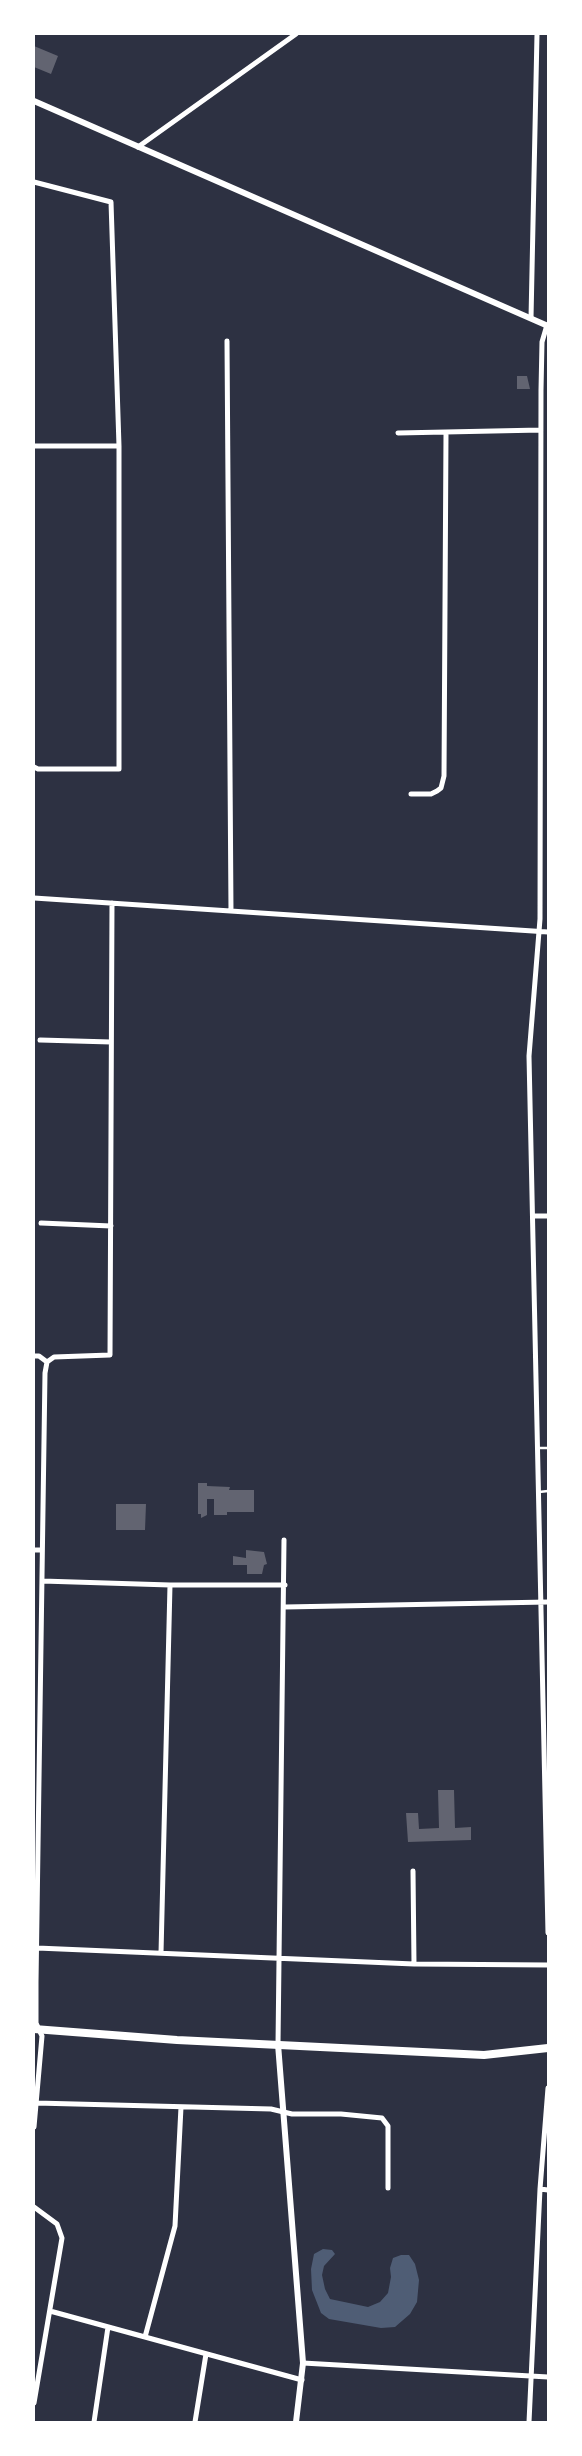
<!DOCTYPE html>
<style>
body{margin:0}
#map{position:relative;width:582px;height:2456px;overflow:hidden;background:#2d3142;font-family:"Alegreya Sans",sans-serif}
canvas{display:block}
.frame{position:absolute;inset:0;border:35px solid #fff;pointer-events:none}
</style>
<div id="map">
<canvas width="582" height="2456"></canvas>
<div class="frame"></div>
</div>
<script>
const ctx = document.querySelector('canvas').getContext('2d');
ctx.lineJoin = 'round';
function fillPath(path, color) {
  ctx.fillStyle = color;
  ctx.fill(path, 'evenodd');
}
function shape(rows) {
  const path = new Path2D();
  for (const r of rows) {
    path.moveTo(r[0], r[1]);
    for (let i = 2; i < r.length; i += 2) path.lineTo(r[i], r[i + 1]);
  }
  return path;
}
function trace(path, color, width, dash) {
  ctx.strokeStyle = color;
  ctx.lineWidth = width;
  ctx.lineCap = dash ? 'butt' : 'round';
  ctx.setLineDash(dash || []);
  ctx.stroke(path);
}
fillPath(shape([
 [323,2249,332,2250,335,2254,324,2266,322,2275,325,2289,330,2299,368,2307,380,2302,388,2293,391,2277,390,2268,393,2258,401,2255,409,2255,415,2264,419,2280,417,2302,410,2314,395,2327,381,2328,329,2319,321,2313,312,2290,311,2269,314,2254]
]), '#4f5d75');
fillPath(shape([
 [34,46,58,56,51,74,34,67],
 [517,376,527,376,530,389,517,389],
 [198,1483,207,1483,207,1486,230,1487,229,1490,254,1490,254,1512,227,1512,227,1515,214,1515,214,1499,207,1499,207,1515,201,1518,201,1514,198,1514],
 [116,1504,146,1504,145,1530,116,1530],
 [246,1550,264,1552,267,1564,264,1565,262,1574,247,1574,247,1565,233,1565,233,1556,246,1558],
 [438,1790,454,1790,455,1828,471,1827,471,1840,408,1842,406,1813,418,1813,419,1829,439,1828]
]), '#626471');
trace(shape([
 [538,1448,548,1448],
 [539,1492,548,1491]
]), '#fff', 2.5);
trace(shape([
 [138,147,296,34],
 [34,182,111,202,119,446,119,769,38,769,34,767],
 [531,318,537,34],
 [547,325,542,342,541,390,540,919,529,1056,548,1933],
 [227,341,231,911],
 [398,433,541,430],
 [34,446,119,446],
 [411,794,431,794,437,791,441,788,444,776,446,434],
 [34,898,548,932],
 [40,1040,111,1042],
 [533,1216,548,1216],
 [41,1223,111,1226],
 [34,1356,39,1356,47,1362],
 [34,1550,42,1550],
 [42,1581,170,1585,285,1585],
 [285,1607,548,1602],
 [413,1871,414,1964],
 [37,1948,414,1964,548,1965],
 [161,1953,170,1585],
 [278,2044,284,1540],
 [36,2103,271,2109,292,2114,341,2114,382,2118,388,2126,388,2188],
 [34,2127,42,2036,36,2023,36,1982,45,1373,47,1362,54,1357,110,1355,112,903],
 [540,2189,548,2190],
 [34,2207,57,2224,62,2238,34,2403],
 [50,2311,302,2380],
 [145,2337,175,2226,181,2107],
 [303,2363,548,2377],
 [94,2422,108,2327],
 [195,2422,206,2354],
 [529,2422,540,2189,548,2088]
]), '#fff', 5);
trace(shape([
 [34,101,548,326],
 [278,2044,303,2363,296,2422]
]), '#fff', 6);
trace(shape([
 [34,2029,177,2040,484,2055,548,2048]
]), '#fff', 8);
</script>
